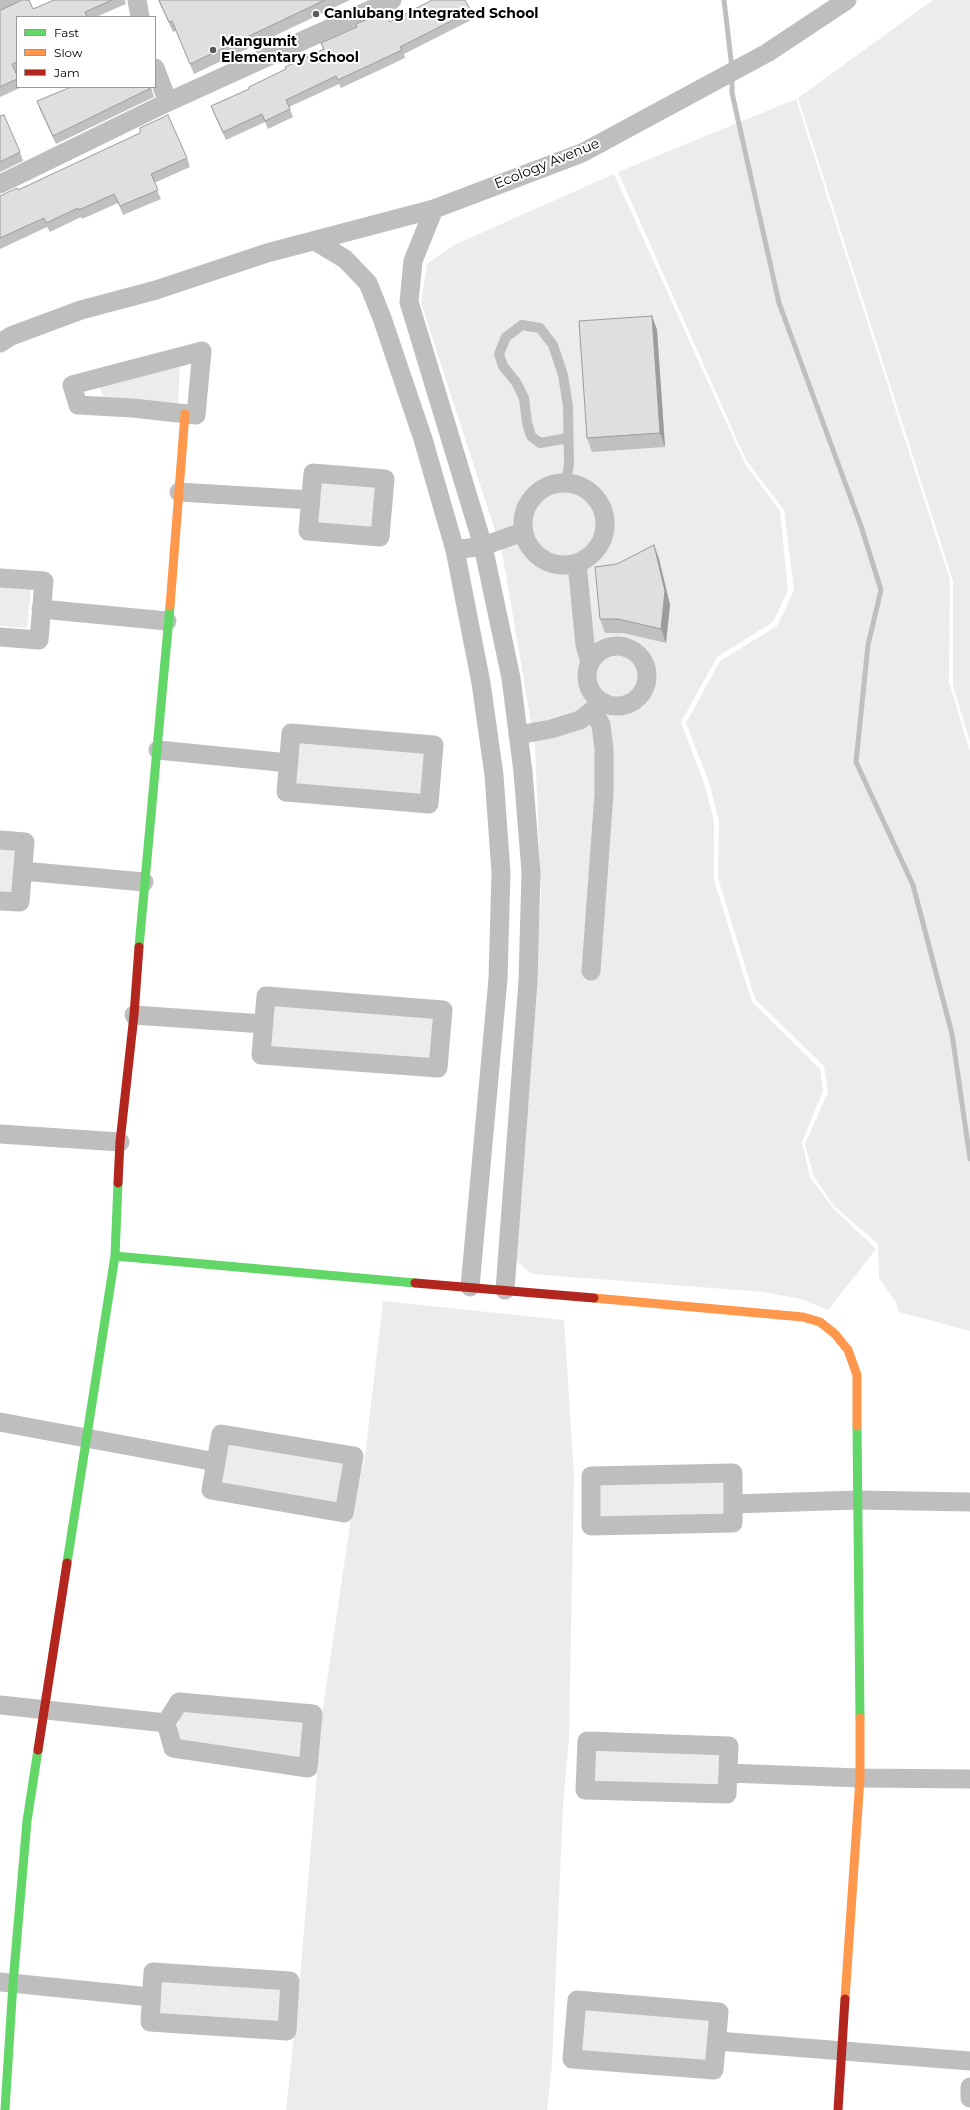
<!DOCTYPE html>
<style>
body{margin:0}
#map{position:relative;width:970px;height:2110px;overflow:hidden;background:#fff;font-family:Montserrat,sans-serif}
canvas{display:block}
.legend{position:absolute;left:16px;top:16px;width:140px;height:72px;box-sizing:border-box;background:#fff;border:1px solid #999;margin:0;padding:5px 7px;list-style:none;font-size:12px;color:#000}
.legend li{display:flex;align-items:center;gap:8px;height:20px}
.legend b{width:20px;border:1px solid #999}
</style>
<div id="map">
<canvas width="970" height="2110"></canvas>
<ul class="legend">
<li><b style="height:5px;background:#63d668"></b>Fast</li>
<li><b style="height:5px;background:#ff974d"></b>Slow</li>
<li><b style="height:5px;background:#b3261e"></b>Jam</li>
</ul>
</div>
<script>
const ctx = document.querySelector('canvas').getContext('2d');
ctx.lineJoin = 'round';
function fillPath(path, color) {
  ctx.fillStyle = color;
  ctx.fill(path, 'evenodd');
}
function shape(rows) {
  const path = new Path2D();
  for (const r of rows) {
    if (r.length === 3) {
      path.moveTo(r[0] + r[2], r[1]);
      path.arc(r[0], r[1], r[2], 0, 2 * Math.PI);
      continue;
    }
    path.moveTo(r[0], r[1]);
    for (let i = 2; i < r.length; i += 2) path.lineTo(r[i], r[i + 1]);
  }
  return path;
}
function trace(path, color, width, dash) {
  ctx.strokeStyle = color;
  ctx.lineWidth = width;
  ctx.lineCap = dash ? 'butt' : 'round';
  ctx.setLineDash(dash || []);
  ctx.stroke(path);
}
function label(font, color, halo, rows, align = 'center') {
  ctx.font = font + ' Montserrat,sans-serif';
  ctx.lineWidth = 4;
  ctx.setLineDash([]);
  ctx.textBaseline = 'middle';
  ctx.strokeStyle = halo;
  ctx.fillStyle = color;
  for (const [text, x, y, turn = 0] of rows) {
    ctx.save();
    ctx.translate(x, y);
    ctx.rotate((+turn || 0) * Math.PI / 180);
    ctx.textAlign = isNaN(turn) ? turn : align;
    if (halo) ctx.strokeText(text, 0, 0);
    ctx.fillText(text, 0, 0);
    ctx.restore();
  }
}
fillPath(shape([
 [933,0,970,0,970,742,953,686,953,581,798,98],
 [796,99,950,580,949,682,970,752,970,1331,899,1312,896,1302,879,1278,878,1244,834,1206,813,1175,805,1144,828,1092,824,1066,755,999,718,878,719,821,709,782,686,723,720,661,777,626,794,590,784,510,746,460,618,172],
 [614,174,745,464,780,511,788,591,773,622,717,657,681,722,705,786,714,821,714,880,752,1002,820,1069,823,1091,802,1142,810,1177,832,1207,876,1249,828,1310,801,1299,763,1292,532,1274,515,1260,541,895,535,746,502,552,421,303,427,264,454,245],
 [180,365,178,405,104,400,99,385],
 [318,479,378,483,375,529,315,524],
 [0,586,31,589,27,628,0,626],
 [298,743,426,750,424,794,295,786],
 [0,848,19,850,15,894,0,893],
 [271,1003,436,1016,434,1063,266,1051],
 [383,1301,564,1320,574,1476,569,1737,563,1805,552,2064,547,2110,286,2110,300,1979,322,1714,351,1518,365,1456],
 [224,1438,350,1459,341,1507,216,1487],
 [729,1477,730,1520,594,1523,594,1479],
 [182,1706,308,1717,305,1764,174,1744],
 [590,1744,725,1750,724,1790,589,1786],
 [157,1975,287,1984,285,2028,153,2018],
 [583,2009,712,2017,710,2065,577,2054]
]), '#ececec');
trace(shape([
 [724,0,732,68],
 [732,76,732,93,779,303,861,526,881,590,868,645,856,762,913,885,952,1034,970,1159]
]), '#bfbfbf', 5);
trace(shape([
 [566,482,569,464,568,406,563,375,553,345,540,328,522,325,506,337,499,354,503,366,516,382,524,398,527,423,531,436,540,443,568,438]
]), '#bebebe', 10);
trace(shape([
 [137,0,140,17],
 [0,9,18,0],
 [155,68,168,102],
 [0,184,168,102,392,0],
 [434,209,413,261,409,302,483,546,511,678,523,772,531,872,528,981,505,1290],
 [315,241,345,259,368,283,382,318,423,439,455,550,481,683,494,775,501,873,498,979,470,1287],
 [0,343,11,336,81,310,156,290,267,253,434,209,582,153,767,53,847,0],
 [202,351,196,415,133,408,78,405,72,385,202,351],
 [313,473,385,479,380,537,308,531,313,473],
 [564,524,41],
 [179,492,311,500],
 [455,550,483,546,523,532],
 [577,563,585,645,590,662],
 [0,578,44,581,39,640,0,637],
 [41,609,167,621],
 [617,676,30],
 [291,733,434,745,429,804,286,792,291,733],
 [518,735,551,729,580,720,603,702],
 [158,750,289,763],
 [0,840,25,842,20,902,0,901],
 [23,871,144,882],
 [591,971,604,794,604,749,601,725,593,710],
 [266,996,443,1010,438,1068,261,1055,266,996],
 [134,1015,264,1024],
 [0,1134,120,1142],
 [0,1422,216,1462],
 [221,1434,354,1456,344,1513,211,1490,221,1434],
 [733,1473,733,1523,591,1526,591,1476,733,1473],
 [733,1504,858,1500,970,1502],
 [179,1702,313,1714,308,1768,173,1748,166,1723,179,1702],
 [0,1705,166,1723],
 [587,1741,729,1746,727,1794,585,1790,587,1741],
 [728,1773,860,1778,970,1779],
 [153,1972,290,1981,287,2031,150,2022,153,1972],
 [0,1982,151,1997],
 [577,2000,719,2012,714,2070,572,2059,577,2000],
 [717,2041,970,2061],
 [970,2087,970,2098]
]), '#bebebe', 19);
trace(shape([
 [139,947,170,606],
 [115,1256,415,1283],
 [857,1426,860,1718],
 [67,1563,115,1256,118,1183],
 [5,2110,13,1983,27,1821,38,1750]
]), '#63d668', 9);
trace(shape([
 [170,606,185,414],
 [594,1298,803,1317,820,1322,835,1334,848,1350,857,1375,857,1426],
 [845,1999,860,1778,860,1718]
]), '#ff974d', 9);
trace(shape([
 [118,1183,120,1142,134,1015,139,947],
 [415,1283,594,1298],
 [38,1750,67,1563],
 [838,2110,845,1999]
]), '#b3261e', 9);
fillPath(shape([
 [54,0,125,0,126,4,96,17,17,17,17,72,15,72,17,76,17,87,22,87,0,97,0,10,33,9],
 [158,0,350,0,194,74,176,31,173,32],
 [471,11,473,19,404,54,405,58,341,88,339,84,289,107,293,117,268,129,265,122,226,140,214,114,211,106,249,89,323,49,321,43,390,22],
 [151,87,154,97,56,144,40,110,37,101],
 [0,116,20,152,23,161,0,172],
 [187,158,190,167,154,183,161,199,123,215,118,203,82,219,81,217,50,232,47,227,0,249,0,196,18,190],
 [652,316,657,330,665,447,592,452,587,438],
 [654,545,659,559,670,605,666,643,623,633,605,633,600,619,617,564]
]), '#c0c0c0');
fillPath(shape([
 [652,316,657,330,665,447,660,433],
 [654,545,659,559,670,605,666,643,661,629]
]), '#9c9c9c');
const building = shape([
 [21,0,29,0,33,9,54,0,112,0,85,12,87,17,17,17,17,62,12,64,17,76,17,79,0,87,0,10,1,10,20,1,21,0],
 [159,0,325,0,190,64,172,21,169,22,159,0],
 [432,0,465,0,471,11,400,47,402,50,338,80,336,76,286,100,290,109,265,121,262,114,223,132,211,106,249,89,249,87,286,69,285,67,324,49,321,43,357,27,356,24,385,12,390,22,432,0],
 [71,87,151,87,151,88,53,136,37,101,71,87],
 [4,115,20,152,0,162,0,116,4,115],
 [168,115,187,158,151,174,158,190,120,206,114,194,79,210,78,208,46,223,44,218,0,238,0,196,17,188,18,190,140,133,140,128,168,115],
 [652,316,660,433,587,438,579,321,652,316],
 [654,545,665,591,661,629,618,619,600,619,595,567,617,564,654,545]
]);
fillPath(building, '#dfdfdf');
trace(building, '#9c9c9c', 1);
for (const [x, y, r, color] of [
 [316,14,4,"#595959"],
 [213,50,4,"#595959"]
]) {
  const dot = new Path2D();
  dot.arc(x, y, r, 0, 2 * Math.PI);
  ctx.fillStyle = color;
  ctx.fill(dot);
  trace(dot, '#fff', 1.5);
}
label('bold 14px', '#000', '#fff', [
 ["Canlubang Integrated School",324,14],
 ["Mangumit",221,42],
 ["Elementary School",221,58]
], 'left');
label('14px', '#000', '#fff', [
 ["Ecology Avenue",547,164,-22]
]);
</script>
